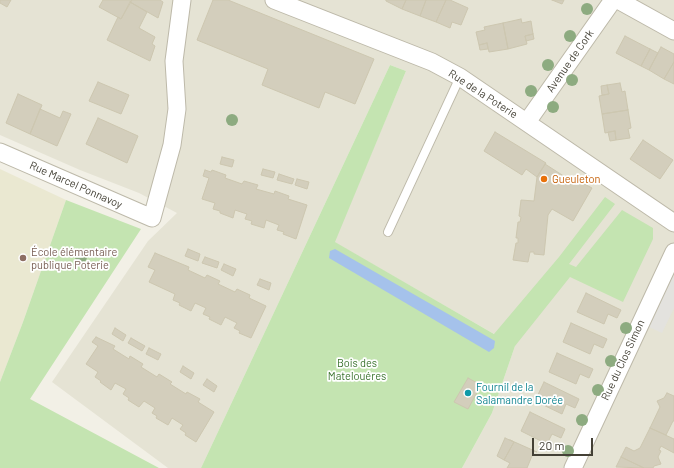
<!DOCTYPE html>
<meta charset="utf-8">
<style>
body{margin:0}
#map{position:relative;width:674px;height:468px;overflow:hidden;background:#f2f0e6;font-family:Barlow,sans-serif}
canvas{display:block}
.scale{position:absolute;left:532px;top:438px;width:61px;height:18px;box-sizing:border-box;border:2px solid #444136;border-top:0;padding-left:5px;font-size:12px;line-height:14px;white-space:nowrap;color:#444136;-webkit-text-stroke:3px #fff;paint-order:stroke}
</style>
<div id="map">
<canvas width="674" height="468"></canvas>
<div class="scale">20 m</div>
</div>
<script>
const ctx = document.querySelector('canvas').getContext('2d');
ctx.lineJoin = 'round';
function fillPath(path, color) {
  ctx.fillStyle = color;
  ctx.fill(path, 'evenodd');
}
function shape(rows) {
  const path = new Path2D();
  for (const r of rows) {
    path.moveTo(r[0], r[1]);
    for (let i = 2; i < r.length; i += 2) path.lineTo(r[i], r[i + 1]);
  }
  return path;
}
function trace(path, color, width, dash) {
  ctx.strokeStyle = color;
  ctx.lineWidth = width;
  ctx.lineCap = dash ? 'butt' : 'round';
  ctx.setLineDash(dash || []);
  ctx.stroke(path);
}
function label(font, color, halo, rows, align = 'center') {
  ctx.font = font + ' Barlow,sans-serif';
  ctx.lineWidth = 3.5;
  ctx.setLineDash([]);
  ctx.textBaseline = 'middle';
  ctx.strokeStyle = halo;
  ctx.fillStyle = color;
  for (const [text, x, y, turn = 0] of rows) {
    ctx.save();
    ctx.translate(x, y);
    ctx.rotate((+turn || 0) * Math.PI / 180);
    ctx.textAlign = isNaN(turn) ? turn : align;
    if (halo) ctx.strokeText(text, 0, 0);
    ctx.fillText(text, 0, 0);
    ctx.restore();
  }
}
fillPath(shape([
 [0,0,674,0,674,468,462,468,492,413,515,346,334,242,406,71,390,65,201,468,168,468,52,382,148,241,177,213,139,193,80,170,0,135]
]), '#e5e3d4');
fillPath(shape([
 [0,169,66,200,23,322,0,382]
]), '#eae8d1');
fillPath(shape([
 [390,65,406,71,335,242,494,334,559,257,605,197,615,204,569,264,576,267,622,210,653,228,653,239,623,302,570,277,515,346,492,413,462,468,201,468],
 [66,200,141,229,30,399,159,468,0,468,0,382,23,322]
]), '#c4e4b1');
fillPath(shape([
 [674,274,674,308,662,333,649,327]
]), '#e3e2de');
fillPath(shape([
 [335,249,495,341,494,348,489,352,329,258,330,251]
]), '#a5c2eb');
const building = shape([
 [0,0,11,0,7,7,0,3,0,0],
 [103,0,132,0,121,19,99,7,103,0],
 [132,0,160,0,163,2,158,18,130,2,132,0],
 [213,0,228,0,374,59,355,104,325,92,319,108,262,85,268,69,197,40,213,0],
 [386,0,406,0,402,9,386,1,386,0],
 [406,0,426,0,420,16,402,9,406,0],
 [426,0,446,0,436,22,420,16,426,0],
 [446,0,450,0,468,8,461,25,452,22,450,28,436,22,446,0],
 [552,0,564,0,562,4,552,0],
 [130,2,147,12,139,28,155,37,152,44,155,46,150,61,107,40,118,17,121,19,130,2],
 [521,19,522,23,531,21,533,34,525,36,527,44,508,49,503,23,521,19],
 [503,23,508,49,489,52,487,43,479,45,476,32,485,30,484,27,503,23],
 [533,34,534,39,526,41,525,36,533,34],
 [625,36,650,49,641,66,616,53,625,36],
 [487,43,488,49,480,50,479,45,487,43],
 [661,47,674,54,674,62,664,79,649,70,661,47],
 [650,49,658,53,649,70,641,66,650,49],
 [674,62,674,84,664,79,674,62],
 [98,82,129,95,121,114,89,101,98,82],
 [620,83,622,92,625,91,628,110,602,114,599,96,609,94,607,85,620,83],
 [607,85,609,94,602,95,601,86,607,85],
 [18,94,42,105,30,134,6,123,18,94],
 [40,109,60,118,63,111,71,114,57,146,30,134,40,109],
 [628,110,631,128,628,129,630,138,616,140,615,131,605,133,602,114,628,110],
 [98,118,138,136,127,163,86,144,98,118],
 [615,131,616,140,610,141,608,132,615,131],
 [495,132,546,163,537,177,526,169,522,175,484,151,495,132],
 [643,140,673,160,660,179,630,159,643,140],
 [222,157,234,160,232,167,220,164,222,157],
 [545,164,573,182,575,179,592,188,573,221,552,209,548,215,544,255,534,254,534,252,530,252,528,262,513,260,516,243,518,243,518,238,516,238,518,222,520,222,521,217,519,216,521,200,534,201,537,177,545,164],
 [263,169,275,172,273,178,261,175,263,169],
 [205,170,211,172,212,170,226,175,225,178,242,184,244,181,258,185,256,189,274,194,275,191,289,196,288,199,307,205,296,239,283,234,284,232,277,230,279,225,266,220,264,228,251,224,252,221,245,219,247,214,235,210,233,218,220,213,220,211,213,209,215,203,202,199,209,178,203,176,205,170],
 [279,174,294,179,292,184,277,180,279,174],
 [297,179,309,182,307,189,295,185,297,179],
 [188,249,200,254,198,261,185,256,188,249],
 [155,253,189,267,188,270,205,278,207,275,220,281,218,284,235,292,237,289,250,295,249,298,266,306,251,338,239,333,240,331,234,328,237,323,225,317,221,325,209,319,210,317,203,314,206,308,195,303,191,311,179,305,180,303,173,300,175,294,149,282,155,270,148,267,155,253],
 [205,257,219,262,217,268,202,263,205,257],
 [224,264,236,269,233,276,221,270,224,264],
 [260,279,271,283,269,290,257,285,260,279],
 [586,293,621,310,617,318,608,314,604,324,577,312,586,293],
 [571,323,607,339,603,348,594,344,590,354,563,342,571,323],
 [115,328,126,335,123,341,112,334,115,328],
 [96,337,115,346,113,349,129,359,130,356,143,364,141,367,157,377,159,374,172,382,170,384,186,394,187,392,200,399,198,402,214,412,196,442,185,435,186,433,180,429,183,425,172,418,168,425,156,418,157,416,152,413,155,408,144,401,139,407,128,400,129,398,123,394,126,389,115,383,111,390,100,382,101,381,95,377,98,372,86,364,98,346,92,342,96,337],
 [131,338,145,346,142,351,128,343,131,338],
 [149,348,161,354,158,360,146,354,149,348],
 [557,353,593,369,589,378,580,374,576,384,549,372,557,353],
 [183,366,194,373,191,379,180,372,183,366],
 [468,378,481,385,468,409,454,402,468,378],
 [207,379,217,386,214,392,203,385,207,379],
 [544,382,579,399,575,408,566,404,562,414,535,401,544,382],
 [667,393,674,396,674,421,673,421,666,435,650,428,660,407,657,401,664,398,667,393],
 [530,412,565,429,561,438,552,434,547,444,521,431,530,412],
 [650,428,674,439,674,453,661,446,659,450,661,451,658,457,661,464,654,466,653,468,644,468,621,457,626,447,634,451,640,448,650,428],
 [505,438,514,442,504,460,497,456,505,438],
 [510,440,537,452,534,451,527,468,507,468,510,463,504,460,514,442,510,440],
 [621,457,644,468,616,467,621,457]
]);
fillPath(building, '#d3cebc');
trace(building, '#cdc7b0', 1);
const service = shape([
 [388,232,460,77]
]);
const minor = shape([
 [274,0,432,62,460,77,674,223],
 [618,0,674,31],
 [527,122,613,0],
 [0,152,152,218,172,145,177,109,174,61,182,0],
 [573,468,674,252]
]);
trace(service, '#bdb9a9', 10);
trace(minor, '#bdb9a9', 19);
trace(service, '#fff', 8);
trace(minor, '#fff', 17);
ctx.fillStyle = '#8dab80';
for (const [x, y] of [
 [587,9],
 [570,36],
 [548,65],
 [572,80],
 [531,91],
 [553,107],
 [232,120],
 [81,257],
 [626,328],
 [611,361],
 [598,390],
 [582,420],
 [568,451]
]) {
  ctx.beginPath();
  ctx.arc(x, y, 6, 0, 2 * Math.PI);
  ctx.fill();
}
for (const [x, y, r, color] of [
 [544,179,4,"#e8710a"],
 [23,258,4,"#8d6e63"],
 [468,393,4,"#0f9aa8"]
]) {
  const dot = new Path2D();
  dot.arc(x, y, r, 0, 2 * Math.PI);
  ctx.fillStyle = color;
  ctx.fill(dot);
  trace(dot, '#fff', 1.5);
}
label('11px', '#444136', '#fff', [
 ["Avenue de Cork",570,61,-55],
 ["Rue de la Poterie",483,94,33],
 ["Rue Marcel Ponnavoy",76,185,24],
 ["Rue du Clos Simon",623,360,-65]
]);
label('11px', '#c56008', '#fff', [
 ["Gueuleton",552,179]
], 'left');
label('11px', '#785e54', '#fff', [
 ["École élémentaire",31,252],
 ["publique Poterie",31,265]
], 'left');
label('11px', '#3a722d', '#fff', [
 ["Bois des",357,363],
 ["Matelouéres",357,376]
]);
label('11px', '#0d838f', '#fff', [
 ["Fournil de la",476,387],
 ["Salamandre Dorée",476,400]
], 'left');
</script>
